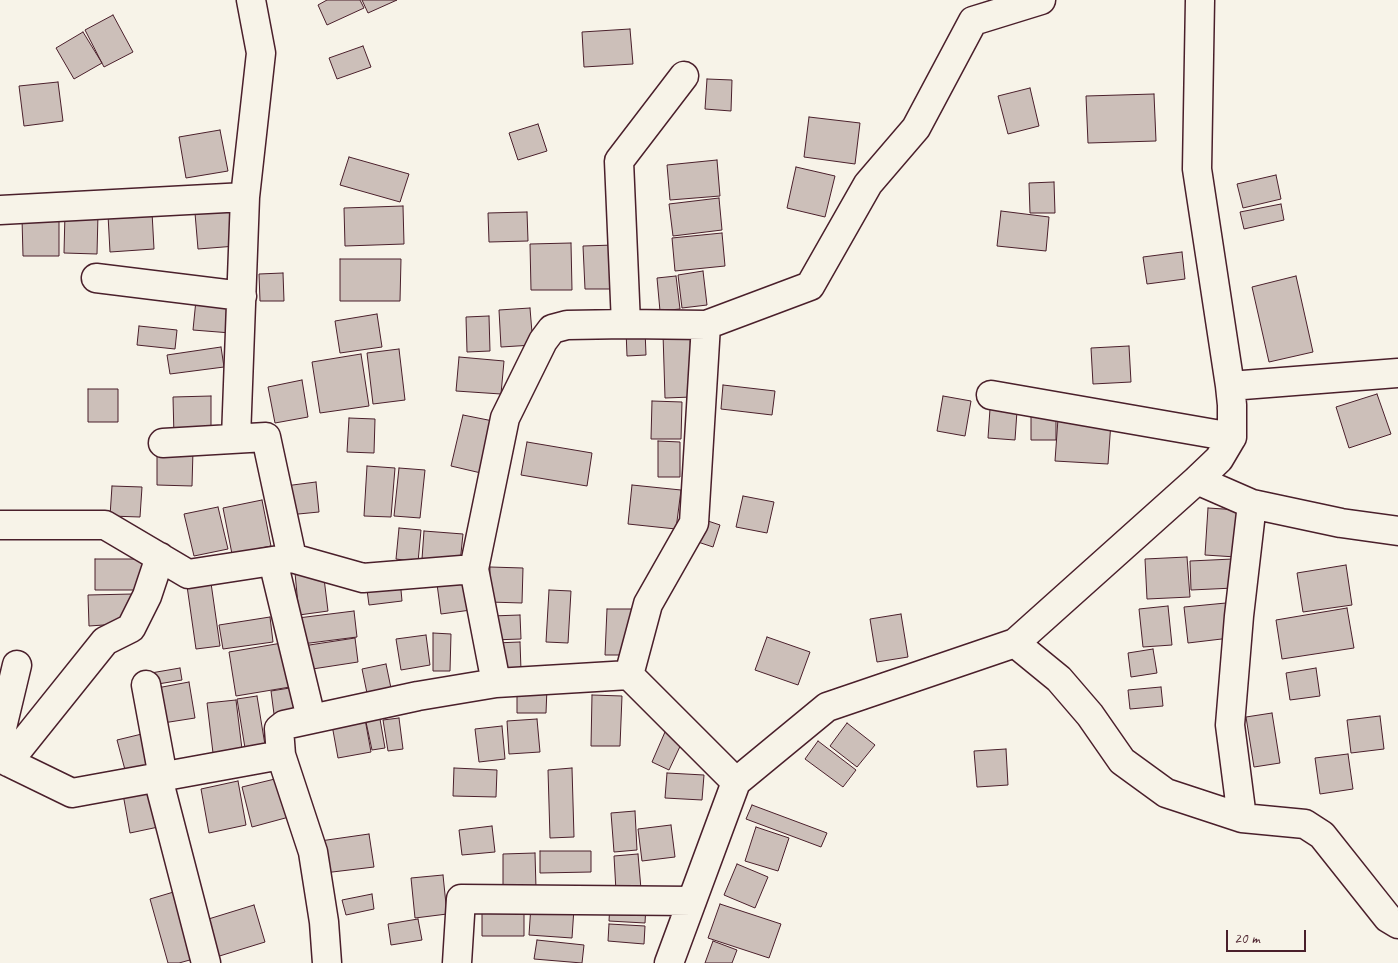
<!DOCTYPE html>
<style>
body{margin:0}
#map{position:relative;width:1398px;height:963px;overflow:hidden;background:#f7f3e8;font-family:Caveat,sans-serif}
canvas{display:block}
.scale{position:absolute;left:1226px;top:930px;width:80px;height:22px;box-sizing:border-box;border:2px solid #4a1f2b;border-top:0;padding-left:6px;font-size:15px;line-height:18px;white-space:nowrap;color:#4a1f2b;-webkit-text-stroke:4px #f7f3e8;paint-order:stroke}
</style>
<div id="map">
<canvas width="1398" height="963"></canvas>
<div class="scale">20 m</div>
</div>
<script>
const ctx = document.querySelector('canvas').getContext('2d');
ctx.lineJoin = 'round';
function fillPath(path, color) {
  ctx.fillStyle = color;
  ctx.fill(path, 'evenodd');
}
function shape(rows) {
  const path = new Path2D();
  for (const r of rows) {
    path.moveTo(r[0], r[1]);
    for (let i = 2; i < r.length; i += 2) path.lineTo(r[i], r[i + 1]);
  }
  return path;
}
function trace(path, color, width, dash) {
  ctx.strokeStyle = color;
  ctx.lineWidth = width;
  ctx.lineCap = dash ? 'butt' : 'round';
  ctx.setLineDash(dash || []);
  ctx.stroke(path);
}
const building = shape([
 [327,0,360,0,364,8,327,25,318,5,327,0],
 [362,0,397,0,368,13,362,0],
 [113,15,133,52,104,67,85,30,113,15],
 [630,29,633,64,584,67,582,32,630,29],
 [83,32,102,63,74,79,56,48,83,32],
 [363,46,371,67,337,79,329,58,363,46],
 [707,79,732,80,731,111,705,109,707,79],
 [58,82,63,121,24,126,19,86,58,82],
 [1030,88,1039,126,1008,134,998,96,1030,88],
 [1154,94,1156,141,1088,143,1086,96,1154,94],
 [809,117,860,123,855,164,804,157,809,117],
 [538,124,547,151,518,160,509,133,538,124],
 [220,130,228,171,186,178,179,137,220,130],
 [349,157,409,174,400,202,340,185,349,157],
 [717,160,720,196,670,200,667,165,717,160],
 [796,167,835,176,825,217,787,208,796,167],
 [1276,175,1281,199,1243,208,1237,184,1276,175],
 [1054,182,1055,213,1030,213,1029,183,1054,182],
 [719,198,722,230,673,236,669,204,719,198],
 [1281,204,1284,220,1244,229,1240,212,1281,204],
 [403,206,404,244,345,246,344,208,403,206],
 [234,210,236,246,198,249,195,213,234,210],
 [1001,211,1049,217,1046,251,997,246,1001,211],
 [152,212,154,249,110,252,108,215,152,212],
 [527,212,528,241,489,242,488,213,527,212],
 [65,213,98,214,97,254,64,253,65,213],
 [22,218,59,218,59,256,23,256,22,218],
 [722,233,725,266,675,271,672,238,722,233],
 [571,243,572,290,531,290,530,244,571,243],
 [614,245,615,289,585,289,583,246,614,245],
 [1182,252,1185,279,1147,284,1143,257,1182,252],
 [340,259,401,259,400,301,340,301,340,259],
 [703,271,707,305,682,308,678,275,703,271],
 [283,273,284,301,260,301,259,274,283,273],
 [676,276,680,309,660,311,657,278,676,276],
 [1296,276,1313,352,1269,362,1252,287,1296,276],
 [196,300,233,303,231,333,193,330,196,300],
 [530,308,533,345,501,347,499,310,530,308],
 [377,314,382,347,340,353,335,321,377,314],
 [489,316,490,351,467,352,466,317,489,316],
 [139,326,177,330,175,349,137,345,139,326],
 [626,330,645,330,646,355,627,356,626,330],
 [690,333,692,397,665,398,663,334,690,333],
 [1129,346,1131,382,1093,384,1091,348,1129,346],
 [221,347,224,367,170,374,167,355,221,347],
 [399,349,405,400,373,404,367,353,399,349],
 [361,354,369,406,320,413,312,362,361,354],
 [459,357,504,361,501,394,456,391,459,357],
 [302,380,308,417,275,423,268,387,302,380],
 [723,385,775,391,772,415,721,409,723,385],
 [88,389,118,389,118,422,88,422,88,389],
 [1377,394,1391,434,1349,448,1336,407,1377,394],
 [211,396,211,437,174,437,173,397,211,396],
 [943,396,971,401,965,436,937,431,943,396],
 [652,401,682,402,681,439,651,439,652,401],
 [990,409,1017,411,1015,440,988,438,990,409],
 [463,415,493,421,481,473,451,466,463,415],
 [1031,415,1056,415,1056,440,1031,440,1031,415],
 [349,418,375,419,374,453,347,452,349,418],
 [1058,419,1111,422,1108,464,1055,461,1058,419],
 [658,441,680,442,680,477,658,477,658,441],
 [527,442,592,453,587,486,521,475,527,442],
 [157,450,193,450,192,486,157,485,157,450],
 [367,466,395,468,391,517,364,516,367,466],
 [399,468,425,470,420,518,394,516,399,468],
 [316,482,319,512,288,515,285,486,316,482],
 [632,485,681,490,676,529,628,524,632,485],
 [112,486,142,487,140,517,110,516,112,486],
 [743,496,774,502,767,533,736,527,743,496],
 [262,500,271,546,232,554,223,508,262,500],
 [218,507,228,549,194,556,184,514,218,507],
 [1208,508,1239,510,1236,557,1205,555,1208,508],
 [702,519,720,525,713,547,695,541,702,519],
 [399,528,421,530,418,562,396,559,399,528],
 [424,531,463,534,460,563,422,559,424,531],
 [1187,557,1190,597,1147,599,1145,559,1187,557],
 [95,559,147,559,147,590,95,590,95,559],
 [1233,559,1234,588,1191,590,1190,561,1233,559],
 [1346,565,1352,605,1303,612,1297,573,1346,565],
 [490,567,523,568,522,603,489,602,490,567],
 [323,570,328,611,299,615,295,573,323,570],
 [210,576,220,646,196,649,186,579,210,576],
 [400,579,402,601,369,605,366,582,400,579],
 [467,580,471,610,441,614,437,584,467,580],
 [549,590,571,591,568,643,546,642,549,590],
 [133,594,133,623,89,626,88,595,133,594],
 [1226,603,1230,638,1188,643,1184,607,1226,603],
 [1168,606,1172,645,1143,647,1139,609,1168,606],
 [1347,608,1354,648,1282,659,1276,620,1347,608],
 [607,609,632,609,631,655,605,655,607,609],
 [354,611,357,637,302,644,298,618,354,611],
 [901,614,908,657,877,662,870,619,901,614],
 [520,615,521,639,492,640,491,616,520,615],
 [270,617,273,642,223,649,219,625,270,617],
 [433,633,451,634,450,671,433,671,433,633],
 [426,635,430,665,401,670,396,639,426,635],
 [767,637,810,652,798,685,755,670,767,637],
 [355,638,358,662,306,670,303,646,355,638],
 [520,642,521,670,496,671,495,643,520,642],
 [282,643,290,687,236,696,229,652,282,643],
 [1153,649,1157,673,1131,677,1128,653,1153,649],
 [386,664,392,693,368,698,362,669,386,664],
 [180,668,182,680,152,685,151,673,180,668],
 [1316,668,1320,696,1290,700,1286,673,1316,668],
 [189,682,195,718,163,723,157,688,189,682],
 [296,687,299,710,274,714,271,691,296,687],
 [517,687,547,688,546,713,517,713,517,687],
 [1161,687,1163,706,1130,709,1128,690,1161,687],
 [592,695,622,696,620,746,591,746,592,695],
 [257,696,265,745,245,748,237,699,257,696],
 [236,700,242,749,213,753,207,703,236,700],
 [1272,713,1280,763,1254,767,1246,717,1272,713],
 [1380,716,1384,749,1351,753,1347,720,1380,716],
 [399,718,403,749,388,751,383,720,399,718],
 [365,719,371,752,338,758,332,725,365,719],
 [380,719,385,748,372,750,366,722,380,719],
 [537,719,540,752,509,754,507,721,537,719],
 [847,723,875,745,857,767,830,746,847,723],
 [502,726,505,759,479,762,475,729,502,726],
 [665,732,683,740,669,770,652,762,665,732],
 [146,733,157,773,128,781,117,740,146,733],
 [818,741,856,770,843,787,805,759,818,741],
 [1006,749,1008,785,977,787,974,751,1006,749],
 [1348,754,1353,789,1320,794,1315,758,1348,754],
 [454,768,497,770,496,797,453,796,454,768],
 [572,768,574,837,550,838,548,770,572,768],
 [667,773,704,775,702,800,665,798,667,773],
 [279,778,289,817,252,827,242,787,279,778],
 [238,781,246,825,209,833,201,789,238,781],
 [156,788,163,826,130,833,123,794,156,788],
 [752,805,827,833,821,847,746,819,752,805],
 [635,811,637,850,614,852,611,813,635,811],
 [671,825,675,857,642,861,638,829,671,825],
 [492,826,495,852,462,855,459,830,492,826],
 [756,827,789,838,778,871,745,861,756,827],
 [369,834,374,867,324,873,320,841,369,834],
 [540,851,591,851,591,872,540,873,540,851],
 [535,853,536,888,503,889,503,854,535,853],
 [638,854,641,889,616,891,614,856,638,854],
 [737,864,768,877,755,908,724,895,737,864],
 [443,875,447,914,415,918,411,878,443,875],
 [177,891,197,958,179,963,168,963,150,899,177,891],
 [372,894,374,909,346,915,342,900,372,894],
 [610,903,646,905,645,923,609,921,610,903],
 [720,904,781,924,769,958,708,938,720,904],
 [254,905,265,942,213,958,202,921,254,905],
 [531,905,574,908,572,938,529,935,531,905],
 [482,906,524,906,524,936,482,936,482,906],
 [418,919,422,940,391,945,388,924,418,919],
 [609,924,645,926,644,944,608,941,609,924],
 [537,940,584,945,582,963,534,959,537,940],
 [713,941,737,950,732,963,705,963,713,941]
]);
fillPath(building, '#ccbfb9');
trace(building, '#4a1f2b', 1);
const minor = shape([
 [0,210,245,197],
 [96,278,242,296],
 [626,324,619,161,684,76],
 [1230,386,1398,373],
 [991,395,1232,437],
 [236,438,245,197,261,53,251,0],
 [163,443,266,437,292,558],
 [1197,480,1252,504,1341,523,1398,531],
 [1252,504,1239,616,1230,725,1242,818,1305,824,1322,835,1388,918,1398,924],
 [0,525,105,525,188,574,292,558,363,578,474,569],
 [273,561,311,718],
 [1015,643,1059,679,1090,715,1122,761,1166,793,1242,818],
 [629,675,648,604,694,523,706,325],
 [496,683,474,569,505,418,543,341,552,329,567,325,626,324,706,325,810,286,868,184,916,128,973,21,1041,0],
 [146,685,163,777],
 [0,736,17,665],
 [0,758,72,793,281,755],
 [8,762,105,641,131,628,147,596,160,557],
 [158,778,206,963],
 [327,963,324,922,313,852,281,755,279,729,284,725,418,696,496,683,629,675,736,782],
 [457,963,461,899,692,901],
 [669,963,736,782,827,707,1015,643,1197,480,1219,459,1232,437,1232,405,1230,386,1197,169,1200,0]
]);
trace(minor, '#4a1f2b', 31);
trace(minor, '#f7f3e8', 28);
</script>
